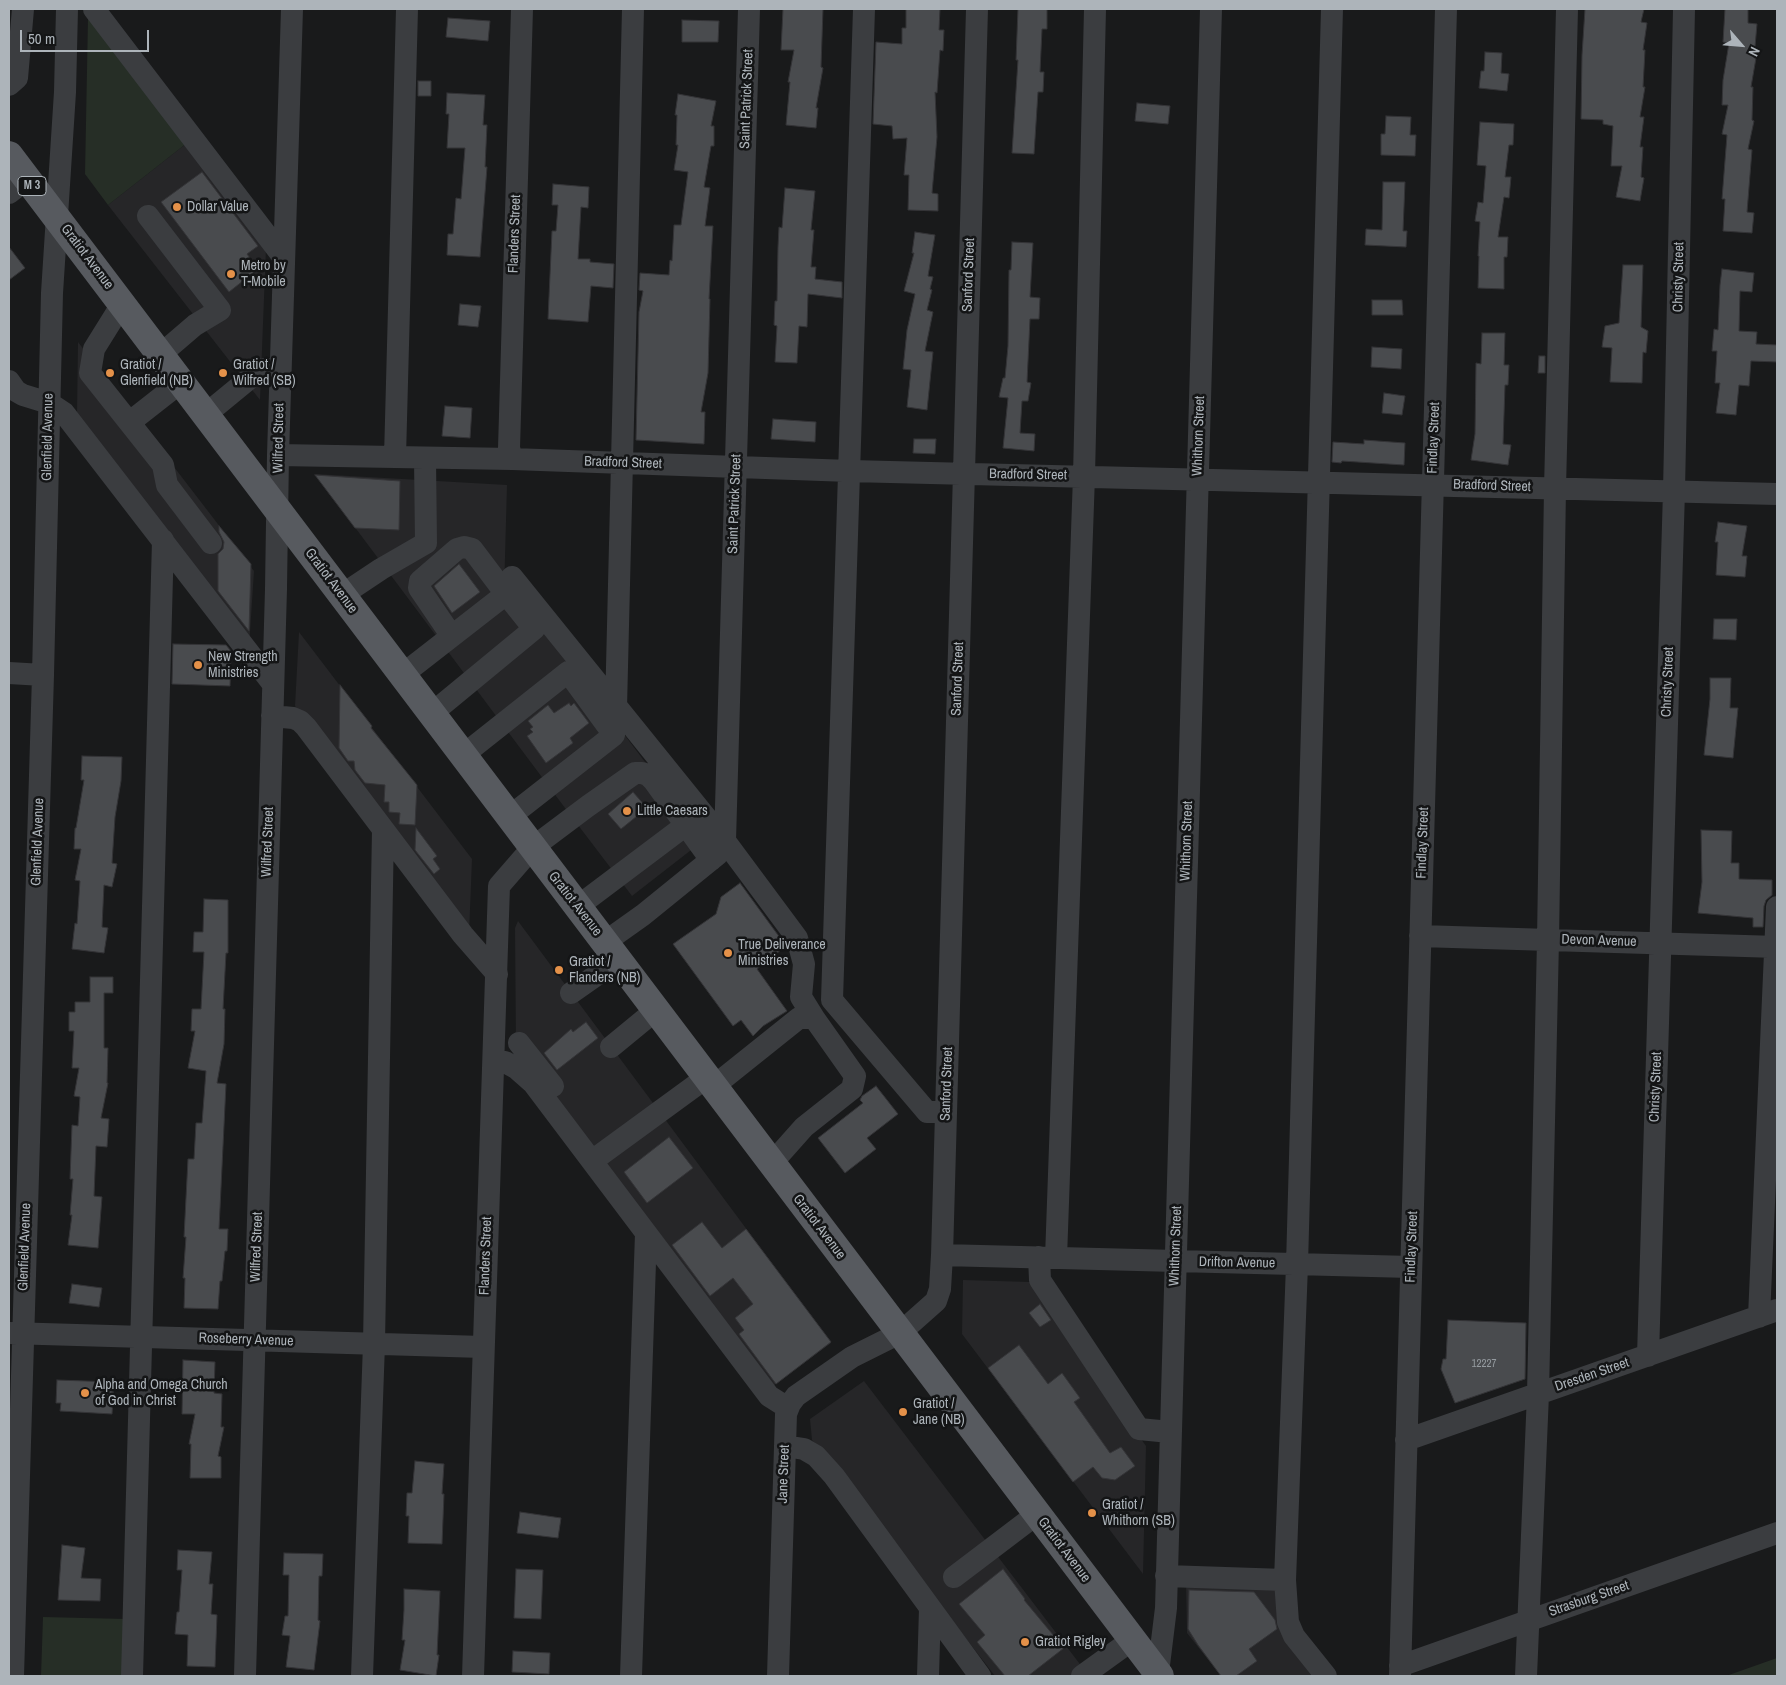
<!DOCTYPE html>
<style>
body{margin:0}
#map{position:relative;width:1786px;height:1685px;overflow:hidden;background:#191a1b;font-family:"Archivo Narrow",sans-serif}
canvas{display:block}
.frame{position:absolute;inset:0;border:10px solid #adb4ba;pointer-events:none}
.north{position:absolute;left:1716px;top:20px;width:50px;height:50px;-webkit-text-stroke:4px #141516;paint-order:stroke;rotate:117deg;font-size:14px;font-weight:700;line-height:20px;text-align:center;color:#adb4ba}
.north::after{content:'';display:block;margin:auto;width:18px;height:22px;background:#adb4ba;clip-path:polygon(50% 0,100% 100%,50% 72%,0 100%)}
.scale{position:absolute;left:20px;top:30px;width:129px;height:22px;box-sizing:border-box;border:2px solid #adb4ba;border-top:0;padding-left:6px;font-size:15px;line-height:18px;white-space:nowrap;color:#adb4ba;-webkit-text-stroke:4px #141516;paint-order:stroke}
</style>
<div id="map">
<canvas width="1786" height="1685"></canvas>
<div class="frame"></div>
<div class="north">N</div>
<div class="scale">50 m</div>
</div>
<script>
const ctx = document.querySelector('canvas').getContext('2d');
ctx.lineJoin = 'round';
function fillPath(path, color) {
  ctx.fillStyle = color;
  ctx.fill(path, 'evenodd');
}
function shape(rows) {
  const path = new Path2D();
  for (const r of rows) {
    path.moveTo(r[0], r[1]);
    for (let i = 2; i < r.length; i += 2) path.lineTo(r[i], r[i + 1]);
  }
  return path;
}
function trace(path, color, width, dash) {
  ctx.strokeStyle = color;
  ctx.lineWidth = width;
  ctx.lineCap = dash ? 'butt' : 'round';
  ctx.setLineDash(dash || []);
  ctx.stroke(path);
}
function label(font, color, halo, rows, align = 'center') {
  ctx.font = font + ' "Archivo Narrow",sans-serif';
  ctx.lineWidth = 5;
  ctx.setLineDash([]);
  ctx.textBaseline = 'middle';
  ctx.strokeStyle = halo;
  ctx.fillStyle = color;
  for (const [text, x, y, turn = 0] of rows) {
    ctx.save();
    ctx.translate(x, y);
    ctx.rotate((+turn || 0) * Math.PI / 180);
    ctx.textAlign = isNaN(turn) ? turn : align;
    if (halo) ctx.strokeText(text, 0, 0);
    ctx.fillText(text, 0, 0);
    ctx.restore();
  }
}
fillPath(shape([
 [187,143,266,248,260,400,108,205],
 [78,342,254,571,249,648,77,415],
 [315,474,507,485,504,593,518,594,704,840,632,896,565,808],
 [299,632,472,859,469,935,295,706],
 [518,921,831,1343,769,1389,516,1048,515,928],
 [963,1280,1030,1282,1146,1446,1143,1574,962,1334],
 [864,1381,1089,1676,995,1676,812,1440,810,1419],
 [1186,1581,1279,1587,1325,1676,1221,1676,1187,1633]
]), '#262628');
fillPath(shape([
 [88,18,187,143,108,205,85,174],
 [43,1617,126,1619,125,1676,41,1676],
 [1777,1658,1777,1676,1726,1676]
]), '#262e26');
const building = shape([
 [783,9,823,9,821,67,823,68,816,108,818,108,816,128,786,125,790,82,788,82,794,50,781,50,783,9],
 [906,9,940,9,939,30,944,30,943,51,940,50,937,93,935,92,937,137,932,193,938,194,938,211,908,210,909,175,904,175,907,138,893,139,892,126,873,124,876,42,902,44,902,28,906,28,906,9],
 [1018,9,1047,9,1047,29,1042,29,1040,72,1044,72,1043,92,1038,92,1034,154,1012,153,1018,60,1016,60,1018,9],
 [1585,9,1644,9,1641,22,1647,23,1643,50,1645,50,1643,87,1645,87,1640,117,1644,117,1640,147,1643,147,1641,177,1644,178,1640,201,1616,197,1622,166,1611,166,1613,126,1603,124,1603,120,1581,119,1582,55,1585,9],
 [1725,9,1748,9,1748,23,1757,24,1754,58,1756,58,1751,87,1753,87,1752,120,1754,121,1748,149,1752,150,1747,212,1754,213,1752,233,1723,231,1725,199,1722,199,1727,135,1722,134,1728,105,1722,105,1723,80,1729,43,1723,42,1725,9],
 [448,18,490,21,488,41,446,37,448,18],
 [682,20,719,21,718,42,682,42,682,20],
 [1485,52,1502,53,1501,73,1509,74,1507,91,1479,88,1481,71,1484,71,1485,52],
 [418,81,431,81,431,96,418,96,418,81],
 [447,93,485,95,483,125,487,125,485,167,487,167,480,257,447,255,448,234,453,234,456,198,461,199,465,148,447,148,449,114,446,114,447,93],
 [678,94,716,101,711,126,714,126,714,146,711,146,704,187,710,188,705,226,713,226,709,299,710,299,708,373,701,412,705,412,704,444,636,440,639,312,643,291,639,290,640,273,669,275,670,260,672,261,674,225,681,225,688,172,674,170,678,145,676,145,677,115,675,115,678,94],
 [1137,103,1170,106,1168,124,1135,121,1137,103],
 [1386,116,1411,117,1410,135,1416,135,1415,156,1381,155,1381,134,1385,134,1386,116],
 [1480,122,1514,124,1513,145,1509,145,1505,177,1511,177,1509,198,1504,197,1498,237,1508,237,1507,257,1504,257,1504,289,1478,288,1479,256,1478,256,1480,222,1475,221,1478,202,1483,203,1486,166,1477,165,1480,122],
 [202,172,258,246,247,254,258,269,229,292,161,202,202,172],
 [1383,182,1405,182,1403,231,1407,231,1406,247,1365,245,1366,229,1382,230,1383,182],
 [553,184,589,187,588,208,581,207,578,259,590,259,590,262,614,264,613,288,591,286,588,322,548,319,552,231,556,231,558,205,552,205,553,184],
 [785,188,815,191,811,230,814,230,811,267,816,267,815,279,842,282,842,298,808,294,807,327,799,326,797,363,775,362,777,326,774,325,775,301,777,301,778,247,779,227,782,228,785,188],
 [915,232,935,235,928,276,933,277,930,289,932,290,927,310,933,312,925,351,933,352,927,410,907,407,911,370,903,369,907,330,915,294,904,291,914,253,912,253,915,232],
 [1012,242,1033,243,1030,297,1040,298,1039,319,1030,319,1027,382,1031,383,1028,401,1022,401,1020,433,1035,434,1034,451,1003,448,1008,398,999,397,1003,378,1005,378,1008,346,1009,270,1011,270,1012,242],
 [9,247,25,268,9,280,9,247],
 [1623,265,1643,265,1641,327,1648,331,1646,353,1643,352,1642,383,1610,382,1612,348,1602,347,1605,326,1619,323,1623,265],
 [1722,269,1754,273,1752,292,1740,291,1739,331,1757,332,1756,344,1777,345,1777,362,1751,361,1749,386,1739,385,1736,415,1716,413,1720,383,1715,383,1717,351,1712,351,1714,329,1718,330,1720,285,1722,269],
 [1372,300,1402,300,1403,315,1372,315,1372,300],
 [460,304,481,306,478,327,458,325,460,304],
 [1482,333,1505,333,1504,365,1509,365,1508,385,1505,385,1503,444,1511,445,1508,465,1471,460,1475,434,1476,363,1481,364,1482,333],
 [1372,347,1402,349,1401,369,1371,367,1372,347],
 [1539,356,1545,356,1545,373,1538,373,1539,356],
 [1384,393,1405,396,1402,415,1382,413,1384,393],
 [445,406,472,408,470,438,442,436,445,406],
 [773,419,816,422,815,442,771,439,773,419],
 [914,439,936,439,935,454,913,453,914,439],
 [1364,440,1405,443,1404,465,1342,461,1341,463,1332,462,1333,442,1364,444,1364,440],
 [315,475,400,481,399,530,355,528,315,475],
 [1718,522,1747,526,1742,556,1747,556,1745,577,1716,575,1718,542,1715,542,1718,522],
 [219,526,251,564,249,631,218,591,218,554,223,549,224,542,219,532,219,526],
 [459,564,480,592,452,613,434,586,459,564],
 [1714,619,1737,619,1736,640,1713,639,1714,619],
 [173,644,226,645,231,651,230,686,172,684,173,644],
 [1710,678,1731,678,1730,708,1738,708,1733,758,1704,755,1710,699,1710,678],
 [340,685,372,726,371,728,417,785,415,825,399,824,400,813,389,812,389,802,384,802,385,785,365,783,355,770,354,761,348,761,339,748,340,685],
 [569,703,571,706,574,703,589,723,570,738,573,743,546,763,527,736,533,732,530,729,533,727,528,721,548,705,554,713,569,703],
 [82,756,122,757,121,781,115,817,112,863,117,864,112,887,104,885,102,927,108,928,104,953,72,949,75,923,77,924,80,881,75,880,81,849,74,849,75,828,76,828,84,780,81,780,82,756],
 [633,792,647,808,621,829,608,814,633,792],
 [416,828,437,856,433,859,440,869,434,874,415,850,416,828],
 [1701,830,1732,831,1731,863,1739,863,1739,879,1772,880,1772,895,1766,900,1764,906,1763,927,1753,927,1753,918,1698,913,1702,882,1701,830],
 [740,883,786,946,757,969,787,1011,763,1026,753,1036,741,1020,733,1026,673,944,716,914,721,897,740,883],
 [204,899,228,900,228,953,226,953,223,1009,225,1009,224,1044,217,1083,226,1084,219,1229,228,1229,227,1251,225,1251,222,1281,220,1281,218,1309,184,1308,185,1278,183,1278,186,1237,184,1237,188,1159,194,1159,196,1123,202,1123,206,1071,188,1068,195,1031,191,1031,192,1009,201,1009,204,952,193,952,194,932,203,932,204,899],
 [90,977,113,977,113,993,104,993,104,1048,108,1048,107,1083,108,1083,101,1118,109,1119,107,1147,96,1146,94,1196,102,1197,98,1248,68,1245,72,1215,70,1215,73,1179,70,1179,72,1125,78,1126,80,1097,74,1096,79,1068,72,1068,74,1031,69,1031,69,1012,75,1012,75,1002,90,1002,90,977],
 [586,1022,598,1038,557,1070,544,1053,571,1029,573,1032,586,1022],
 [876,1086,898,1114,867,1138,876,1149,845,1173,818,1138,863,1103,860,1100,862,1096,876,1086],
 [669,1137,693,1168,647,1203,624,1172,669,1137],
 [702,1222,722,1248,746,1229,831,1342,776,1384,739,1334,744,1330,735,1318,753,1304,733,1278,710,1296,672,1245,702,1222],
 [72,1284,102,1288,99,1307,69,1303,72,1284],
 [1040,1304,1051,1320,1040,1327,1029,1313,1040,1304],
 [1448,1320,1526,1323,1525,1379,1455,1403,1441,1369,1443,1359,1446,1359,1448,1320],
 [1019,1345,1048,1384,1062,1373,1080,1398,1074,1402,1110,1453,1121,1447,1135,1466,1115,1480,1102,1478,1093,1467,1073,1482,988,1368,1019,1345],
 [183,1360,215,1362,214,1393,222,1394,221,1427,224,1427,218,1456,221,1457,221,1478,190,1478,191,1444,189,1444,195,1414,182,1414,183,1360],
 [57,1380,114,1382,112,1414,60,1411,61,1403,56,1403,57,1380],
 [415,1461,444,1464,442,1494,444,1494,442,1544,408,1543,409,1516,406,1516,407,1493,412,1493,415,1461],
 [520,1512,561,1518,558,1538,517,1533,520,1512],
 [62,1545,85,1548,81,1578,101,1579,100,1601,58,1600,62,1545],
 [178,1550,212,1552,209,1584,213,1584,211,1614,217,1615,215,1667,187,1666,188,1635,175,1634,177,1612,179,1612,182,1570,177,1570,178,1550],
 [284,1553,323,1554,322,1576,319,1576,318,1620,320,1621,314,1670,286,1667,290,1636,282,1635,285,1616,288,1616,289,1575,283,1575,284,1553],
 [516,1569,543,1570,541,1619,514,1618,516,1569],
 [1003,1569,1025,1599,1024,1600,1064,1648,1028,1676,1005,1676,977,1642,985,1635,959,1604,1003,1569],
 [404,1589,440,1591,437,1655,439,1655,436,1676,400,1670,405,1640,402,1640,404,1610,404,1589],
 [1189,1590,1254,1592,1275,1620,1277,1629,1249,1649,1257,1661,1236,1676,1221,1676,1198,1645,1188,1629,1189,1590],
 [513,1651,550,1653,549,1674,512,1672,513,1651]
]);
fillPath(building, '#494b4e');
trace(building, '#343437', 1);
trace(shape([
 [94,9,284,258],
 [864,9,832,1000,927,1112,946,1112],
 [9,85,17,78,23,9],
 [9,193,27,179],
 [148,216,220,310,195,325,160,355],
 [122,304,94,349,90,373,163,465,167,485,211,543],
 [9,381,16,391,23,395,49,403,64,413,273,684],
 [205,415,261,369,280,369],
 [130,422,181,382],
 [278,455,512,459,850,471,1777,494],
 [395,457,407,9],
 [512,459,509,448,522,9],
 [512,577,725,841,797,938,804,964,801,997,814,1018],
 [342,595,381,569,426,543,425,458],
 [451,635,419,588,420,581,457,549,464,547,472,549,506,594],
 [9,673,43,675],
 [402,675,506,594,534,629,431,714],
 [616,708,633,9],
 [272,716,293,718,300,721,306,727,463,935,497,974],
 [462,756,568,672,614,735,509,817],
 [577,907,686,825],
 [1420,936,1777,947],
 [605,942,643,915,717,855,725,841,749,9],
 [571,993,618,960],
 [519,1043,553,1086],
 [611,1047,656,1010],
 [494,1060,505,1062,516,1068,533,1083,769,1396,788,1408],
 [714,1086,799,1018,814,1018,855,1076,852,1089,804,1127,772,1163],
 [592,1161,707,1077],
 [942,1255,1411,1267],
 [1039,1257,1040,1280,1139,1429,1170,1432],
 [1056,1258,1084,476,1095,9],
 [1759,1317,1777,907],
 [9,1333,483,1347],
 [1648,1356,1674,491,1684,9],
 [1406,1440,1777,1310],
 [785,1446,804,1449,816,1456,834,1476,980,1676],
 [1166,1576,1285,1580],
 [954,1577,1037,1514],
 [1400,1666,1777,1533],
 [13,1676,43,675,52,293,65,92,67,9],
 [132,1676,163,540],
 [245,1676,276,589,278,455,292,9],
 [362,1676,374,1344,383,829],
 [473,1676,499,886,532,848,588,806,635,773,642,773,648,775,654,781,711,860],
 [631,1676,646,1233],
 [778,1676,786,1414,790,1404,796,1396,852,1357,900,1333,936,1301,940,1289,942,1255,977,9],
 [928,1676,930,1608],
 [1082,1676,1132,1640],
 [1154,1676,1158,1673,1166,1608,1211,9],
 [1326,1676,1294,1636,1288,1622,1285,1580,1297,1265,1332,9],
 [1400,1676,1446,9],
 [1526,1676,1538,1394,1548,940,1555,488,1567,9]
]), '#3b3d40', 22);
trace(shape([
 [9,155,1160,1676]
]), '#575a5f', 28);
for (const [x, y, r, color] of [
 [177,207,5,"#e49149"],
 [231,274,5,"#e49149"],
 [110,373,5,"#e49149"],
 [223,373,5,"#e49149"],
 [198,665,5,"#e49149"],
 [627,811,5,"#e49149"],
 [728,953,5,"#e49149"],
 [559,970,5,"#e49149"],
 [85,1393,5,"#e49149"],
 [903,1412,5,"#e49149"],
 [1092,1513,5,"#e49149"],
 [1025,1642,5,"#e49149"]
]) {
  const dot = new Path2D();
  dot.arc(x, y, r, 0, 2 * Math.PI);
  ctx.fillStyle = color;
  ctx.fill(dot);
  trace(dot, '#141516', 2);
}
label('11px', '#949a9f', null, [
 ["12227",1484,1364]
]);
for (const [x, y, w] of [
 [32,186,28]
]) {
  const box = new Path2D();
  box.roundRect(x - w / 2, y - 9.5, w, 19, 4);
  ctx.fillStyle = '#141516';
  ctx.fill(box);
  trace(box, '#adb4ba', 1);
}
label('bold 12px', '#adb4ba', null, [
 ["M 3",32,186]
]);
label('14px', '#adb4ba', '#141516', [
 ["Saint Patrick Street",747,99,-88],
 ["Flanders Street",515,234,-88],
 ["Gratiot Avenue",87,257,53],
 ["Sanford Street",969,275,-88],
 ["Christy Street",1679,277,-89],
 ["Whithorn Street",1199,436,-88],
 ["Glenfield Avenue",48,437,-89],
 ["Wilfred Street",279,438,-89],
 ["Findlay Street",1434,438,-88],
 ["Bradford Street",623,463,2],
 ["Bradford Street",1028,475,1],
 ["Bradford Street",1492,486,2],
 ["Saint Patrick Street",735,504,-88],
 ["Gratiot Avenue",331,581,53],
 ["Sanford Street",958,679,-88],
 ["Christy Street",1668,682,-88],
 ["Whithorn Street",1187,841,-88],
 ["Glenfield Avenue",38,842,-88],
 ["Wilfred Street",268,842,-88],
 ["Findlay Street",1423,843,-88],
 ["Gratiot Avenue",575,904,52],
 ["Devon Avenue",1599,941,2],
 ["Sanford Street",947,1084,-88],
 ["Christy Street",1656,1087,-88],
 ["Gratiot Avenue",819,1227,53],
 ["Whithorn Street",1176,1246,-88],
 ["Glenfield Avenue",25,1247,-88],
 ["Wilfred Street",257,1247,-88],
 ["Findlay Street",1412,1247,-88],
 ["Flanders Street",486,1256,-88],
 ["Drifton Avenue",1237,1263,1],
 ["Roseberry Avenue",246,1340,2],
 ["Dresden Street",1592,1375,-19],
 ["Jane Street",784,1474,-88],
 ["Gratiot Avenue",1064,1550,53],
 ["Strasburg Street",1589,1599,-19]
]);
label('14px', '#adb4ba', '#141516', [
 ["Dollar Value",187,207],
 ["Metro by",241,266],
 ["T-Mobile",241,282],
 ["Gratiot /",120,365],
 ["Glenfield (NB)",120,381],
 ["Gratiot /",233,365],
 ["Wilfred (SB)",233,381],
 ["New Strength",208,657],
 ["Ministries",208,673],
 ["Little Caesars",637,811],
 ["True Deliverance",738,945],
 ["Ministries",738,961],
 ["Gratiot /",569,962],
 ["Flanders (NB)",569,978],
 ["Alpha and Omega Church",95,1385],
 ["of God in Christ",95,1401],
 ["Gratiot /",913,1404],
 ["Jane (NB)",913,1420],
 ["Gratiot /",1102,1505],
 ["Whithorn (SB)",1102,1521],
 ["Gratiot Rigley",1035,1642]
], 'left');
</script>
